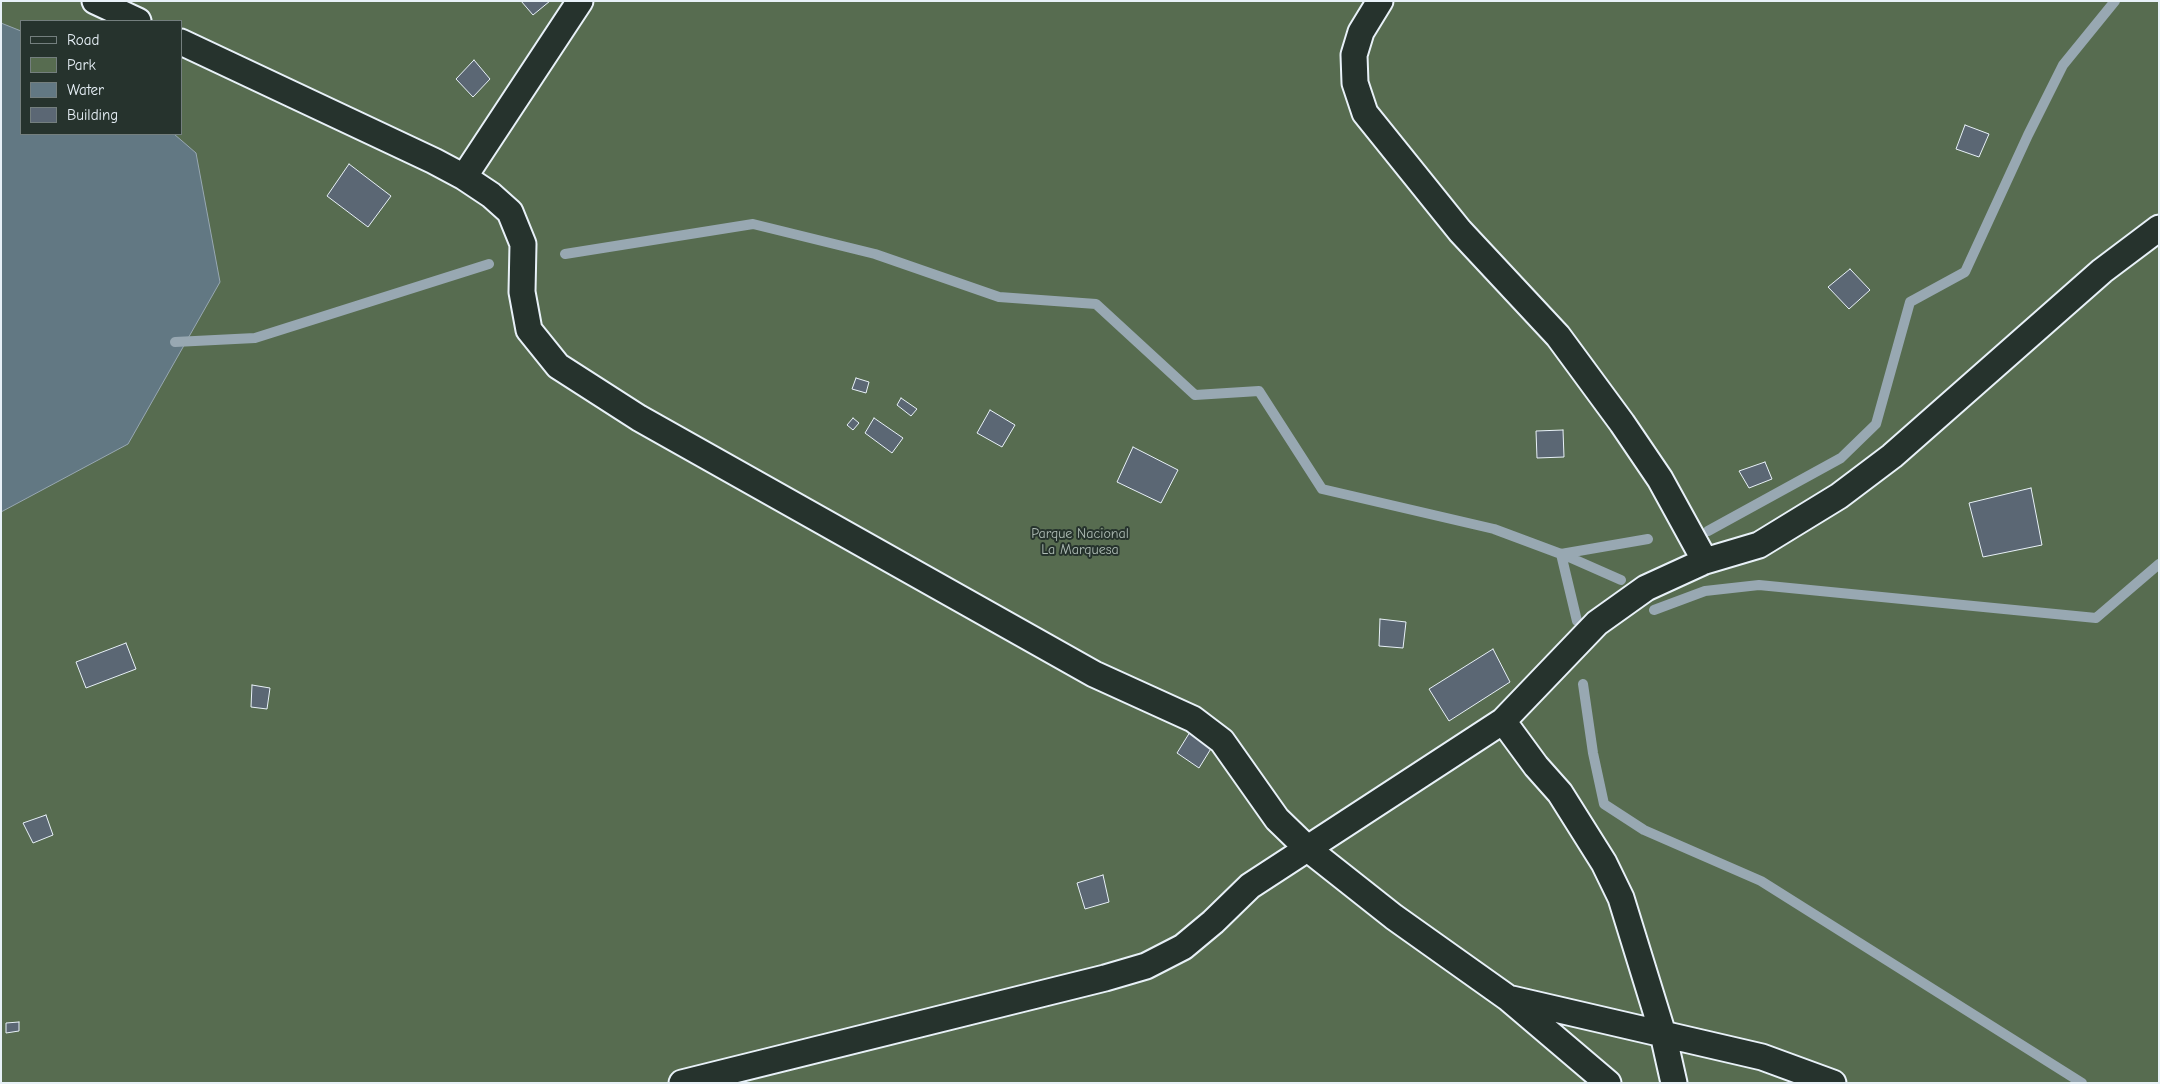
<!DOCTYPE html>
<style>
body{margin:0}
#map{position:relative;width:2160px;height:1084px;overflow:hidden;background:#364342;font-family:"Comic Neue",sans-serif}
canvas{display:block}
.frame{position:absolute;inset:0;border:2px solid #e8f1f8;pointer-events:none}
.legend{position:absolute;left:20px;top:20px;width:162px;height:115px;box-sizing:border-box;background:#26332d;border:1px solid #747f7e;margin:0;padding:6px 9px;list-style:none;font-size:15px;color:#e8f1f8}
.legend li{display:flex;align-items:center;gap:10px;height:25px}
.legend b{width:25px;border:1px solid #747f7e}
</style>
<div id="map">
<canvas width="2160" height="1084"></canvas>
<div class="frame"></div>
<ul class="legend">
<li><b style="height:6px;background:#26332d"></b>Road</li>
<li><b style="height:14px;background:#576c50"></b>Park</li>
<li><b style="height:14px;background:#627883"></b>Water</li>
<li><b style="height:14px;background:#5b6774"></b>Building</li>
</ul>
</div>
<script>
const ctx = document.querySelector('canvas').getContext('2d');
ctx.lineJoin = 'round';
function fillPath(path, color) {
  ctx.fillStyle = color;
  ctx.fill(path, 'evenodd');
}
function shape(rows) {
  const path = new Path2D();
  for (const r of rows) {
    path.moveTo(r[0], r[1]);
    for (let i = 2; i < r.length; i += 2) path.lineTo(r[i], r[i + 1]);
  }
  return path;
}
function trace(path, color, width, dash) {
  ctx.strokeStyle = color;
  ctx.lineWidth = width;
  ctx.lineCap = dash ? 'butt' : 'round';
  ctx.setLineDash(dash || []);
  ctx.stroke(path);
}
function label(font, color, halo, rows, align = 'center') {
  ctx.font = font + ' "Comic Neue",sans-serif';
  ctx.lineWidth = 4;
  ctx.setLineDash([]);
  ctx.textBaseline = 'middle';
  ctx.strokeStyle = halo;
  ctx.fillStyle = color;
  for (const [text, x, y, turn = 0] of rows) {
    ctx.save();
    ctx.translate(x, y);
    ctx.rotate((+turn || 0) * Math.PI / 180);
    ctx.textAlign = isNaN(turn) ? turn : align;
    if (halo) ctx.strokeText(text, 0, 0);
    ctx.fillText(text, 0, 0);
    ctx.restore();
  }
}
fillPath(shape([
 [1,1,2159,1,2159,1083,1,1083],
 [21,21,181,21,181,134,21,134]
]), '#576c50');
const water = shape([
 [1,23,21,31,21,134,174,134,196,153,220,282,128,444,1,512,1,23]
]);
fillPath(water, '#627883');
trace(water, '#98a8b2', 1);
trace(shape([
 [565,254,753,224,875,254,999,297,1096,304,1195,395,1259,391,1322,489,1494,529,1561,554,1648,539],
 [175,342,255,338,489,264],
 [1708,531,1841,458,1876,424,1910,302,1965,272,2028,135,2063,65,2115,1],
 [1561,554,1577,621],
 [1562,554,1621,580],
 [1654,610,1705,591,1759,585,2096,618,2159,564],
 [1583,684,1593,753,1604,804,1644,830,1761,881,2082,1083]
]), '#98a8b2', 10);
const building = shape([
 [521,1,550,1,533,15,521,1],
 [474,60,490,79,473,97,456,79,474,60],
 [1965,125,1989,134,1979,157,1956,149,1965,125],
 [349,164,391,196,368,227,327,196,349,164],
 [1850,269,1870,290,1849,309,1828,287,1850,269],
 [856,378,869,382,866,393,852,389,856,378],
 [901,398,917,409,911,416,897,405,901,398],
 [990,410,1015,425,1002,447,977,433,990,410],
 [853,418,859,423,853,430,847,425,853,418],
 [874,418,903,438,892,453,865,433,874,418],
 [1563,430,1564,457,1537,458,1536,431,1563,430],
 [1133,447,1178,470,1161,503,1117,482,1133,447],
 [1765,462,1772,479,1749,488,1739,471,1765,462],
 [2031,488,2042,545,1983,557,1969,503,2031,488],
 [1380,619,1406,622,1403,648,1379,646,1380,619],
 [126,643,136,669,86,688,76,662,126,643],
 [1493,649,1510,682,1449,721,1429,689,1493,649],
 [252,685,270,688,267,709,251,707,252,685],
 [1190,732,1212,747,1199,768,1177,753,1190,732],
 [46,815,53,835,33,843,23,823,46,815],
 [1103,875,1109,902,1085,909,1077,883,1103,875],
 [19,1022,19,1031,6,1033,6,1023,19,1022]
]);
fillPath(building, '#5b6774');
trace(building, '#e8f1f8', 1);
const minor = shape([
 [95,1,138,21],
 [1380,1,1361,32,1354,55,1355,83,1365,113,1460,231,1558,336,1622,423,1660,479,1705,561],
 [181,42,434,161,464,177,491,195,510,212,523,244,522,292,529,330,558,366,639,418,1094,674,1193,719,1222,741,1277,819,1308,849,1394,917,1508,998,1608,1083],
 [464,177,580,1],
 [1503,721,1536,766,1560,793,1604,863,1621,898,1663,1034,1674,1083],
 [1512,999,1762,1057,1833,1083],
 [682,1083,1105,978,1146,966,1183,947,1213,922,1250,886,1503,721,1597,623,1646,588,1705,561,1759,545,1839,496,1892,456,2102,271,2159,228]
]);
trace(minor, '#e8f1f8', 29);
trace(minor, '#26332d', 25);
label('14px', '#aebcb5', '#26332d', [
 ["Parque Nacional",1080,534],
 ["La Marquesa",1080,550]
]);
</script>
